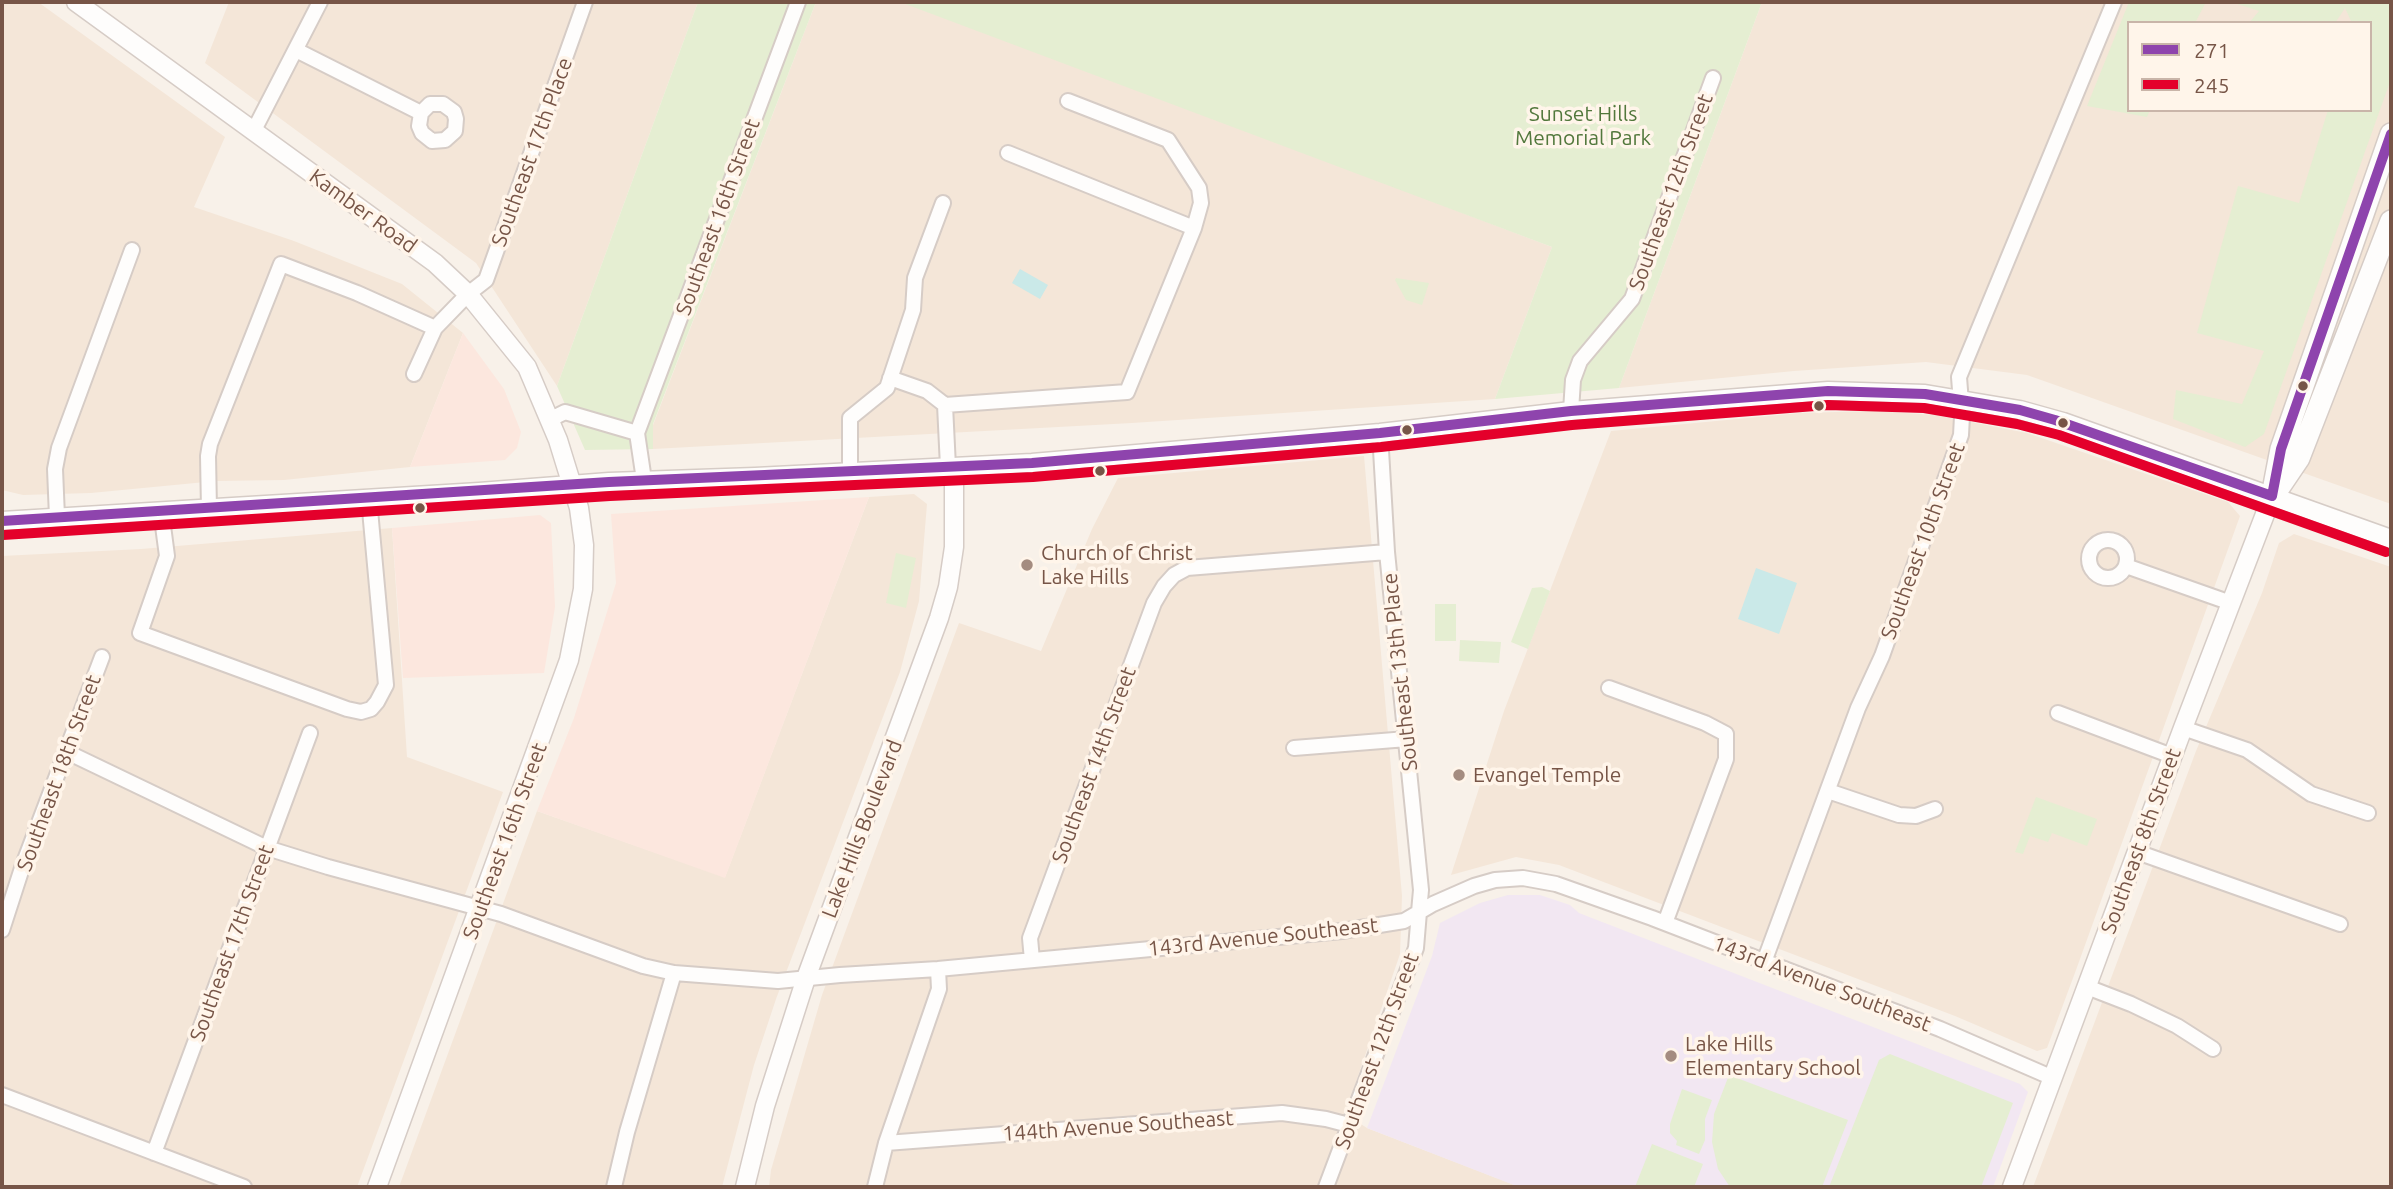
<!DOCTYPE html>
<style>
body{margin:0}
#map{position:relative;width:2393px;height:1189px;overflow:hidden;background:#f8f1e9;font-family:Ubuntu,sans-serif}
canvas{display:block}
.frame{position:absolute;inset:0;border:4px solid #775547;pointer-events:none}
.legend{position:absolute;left:2127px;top:21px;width:245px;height:91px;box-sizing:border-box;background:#fff5ea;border:2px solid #c9b5a9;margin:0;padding:9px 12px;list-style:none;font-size:21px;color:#775547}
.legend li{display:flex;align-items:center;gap:14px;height:35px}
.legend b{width:35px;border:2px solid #c9b5a9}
</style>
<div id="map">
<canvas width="2393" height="1189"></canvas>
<div class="frame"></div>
<ul class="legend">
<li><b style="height:9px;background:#8e44ad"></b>271</li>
<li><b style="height:9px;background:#e4002b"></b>245</li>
</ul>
</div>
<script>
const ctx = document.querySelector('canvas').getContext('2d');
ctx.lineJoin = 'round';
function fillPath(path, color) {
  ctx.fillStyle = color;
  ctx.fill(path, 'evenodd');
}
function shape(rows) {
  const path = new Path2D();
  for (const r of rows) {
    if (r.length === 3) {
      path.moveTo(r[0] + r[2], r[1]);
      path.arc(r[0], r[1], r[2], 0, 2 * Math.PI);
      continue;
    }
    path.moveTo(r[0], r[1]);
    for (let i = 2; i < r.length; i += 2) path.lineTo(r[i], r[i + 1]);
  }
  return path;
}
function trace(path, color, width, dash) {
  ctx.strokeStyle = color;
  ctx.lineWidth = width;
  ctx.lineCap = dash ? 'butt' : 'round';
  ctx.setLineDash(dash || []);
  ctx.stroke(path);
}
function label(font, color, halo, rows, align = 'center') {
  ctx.font = font + ' Ubuntu,sans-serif';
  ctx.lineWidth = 7;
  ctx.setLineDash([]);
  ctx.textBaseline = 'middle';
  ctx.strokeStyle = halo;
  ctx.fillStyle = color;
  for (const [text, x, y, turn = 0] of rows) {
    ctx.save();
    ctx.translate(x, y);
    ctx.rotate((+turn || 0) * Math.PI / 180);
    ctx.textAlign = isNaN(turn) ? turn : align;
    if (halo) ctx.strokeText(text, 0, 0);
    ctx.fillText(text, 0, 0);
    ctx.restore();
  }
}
fillPath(shape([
 [2,2,38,2,225,137,194,207,294,241,402,284,463,333,410,467,284,480,216,481,91,493,23,495,2,490],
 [229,2,698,2,557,386,476,263,205,63],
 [816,2,902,2,1020,44,1552,247,1495,399,1132,423,653,449,653,425],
 [1762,2,2391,2,2391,504,2027,375,1926,362,1794,371,1619,388],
 [2129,23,2370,23,2370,110,2129,110],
 [1874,411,1935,415,2027,433,2228,502,2240,516,2076,970,2047,1048,2037,1051,1955,1016,1559,865,1516,857,1451,875,1504,711,1611,431,1800,413],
 [1364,456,1402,896,1400,954,1345,1114,1367,1128,1520,1187,769,1187,771,1170,822,995,959,623,1041,651,1092,529,1118,478],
 [914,494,927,504,919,601,900,672,776,999,754,1065,722,1187,399,1187,537,811,725,877,869,497],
 [392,528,407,757,503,792,357,1187,2,1187,2,556,141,549],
 [2294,534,2391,567,2391,1187,2033,1187,2196,751,2262,593,2279,543]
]), '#f4e6d8');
fillPath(shape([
 [463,333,504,389,521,432,517,448,505,460,410,467],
 [869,497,725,878,537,811,574,718,616,583,611,514],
 [540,515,551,523,555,607,544,673,403,678,392,528]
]), '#fce7de');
fillPath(shape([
 [1508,895,1540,895,1570,905,1579,913,2020,1084,2028,1092,1993,1187,1519,1187,1367,1128,1432,956,1440,923,1480,903]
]), '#f2e7f2');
fillPath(shape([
 [698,2,816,2,653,424,653,449,585,450,557,386],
 [900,2,1762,2,1619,388,1495,399,1552,247],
 [2129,2,2206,2,2195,23,2129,23,2129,110,2150,110,2147,117,2087,106],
 [2231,2,2391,2,2391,79,2264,434,2245,447,2173,419,2176,390,2242,404,2264,351,2197,333,2238,186,2299,203,2328,110,2370,110,2370,23,2352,23,2345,8,2335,23,2249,23,2259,11],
 [1396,278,1429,283,1422,305,1406,300,1395,280],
 [896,553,916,558,906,608,886,603],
 [1542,587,1550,591,1528,649,1511,642,1532,588],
 [1435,604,1456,604,1456,641,1435,641],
 [1460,640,1501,642,1499,663,1459,661],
 [2036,797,2097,819,2087,846,2052,833,2048,842,2030,836,2023,854,2015,852],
 [1890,1054,2013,1103,1981,1187,1829,1187,1879,1060],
 [1729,1075,1848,1120,1822,1187,1730,1187,1718,1169,1712,1142,1714,1114],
 [1682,1089,1712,1100,1705,1119,1705,1140,1699,1154,1676,1145,1677,1141,1670,1133,1670,1124],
 [1652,1144,1703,1164,1694,1187,1635,1187]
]), '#e5eed2');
fillPath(shape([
 [1020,269,1048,285,1040,299,1012,283],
 [1756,568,1797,583,1779,634,1738,619]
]), '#cae9e8');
const minor = shape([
 [296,50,421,113,419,126,422,133,432,141,445,140,455,131,456,119,454,112,443,104,430,104,421,113],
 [253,132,320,2],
 [1008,153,1194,228],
 [435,328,468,294,486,280,585,2],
 [890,378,927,391,945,405],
 [1571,411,1573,380,1580,361,1632,299,1713,78],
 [549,420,565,412,637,433,644,480],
 [637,433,798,2],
 [948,467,945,405,1127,392,1194,228,1201,203,1199,188,1168,140,1068,101],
 [850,472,850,418,887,388,913,310,915,278,943,203],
 [209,509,208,456,210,444,281,264,357,293,435,328,414,374],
 [161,511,167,556,140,633,347,709,361,712,371,709,377,702,386,685,369,499],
 [57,517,55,469,59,448,132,250],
 [2108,559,19],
 [2126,566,2231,603],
 [1609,688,1705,723,1726,734],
 [2058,713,2172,756],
 [2183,728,2247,750,2311,794,2368,813],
 [1294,748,1407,739],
 [67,752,267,848,328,867,501,914,643,966,674,973,778,981,840,975,938,969,1342,931,1404,921,1433,904,1474,886,1495,880,1523,878,1556,884,1652,918,1940,1029,2053,1078],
 [1828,791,1899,815,1916,816,1935,809],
 [2137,852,2340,924],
 [1665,923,1726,759,1726,734],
 [2,930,23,865,102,657],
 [1032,960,1030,938,1154,603,1164,586,1174,575,1187,568,1387,552],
 [1764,962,1858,708,1882,656,1961,435,1962,416,1959,377,2114,2],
 [2087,987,2131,1004,2177,1026,2213,1049],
 [2,1095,244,1187],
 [886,1143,1282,1113,1326,1119,1349,1125],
 [154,1153,310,733],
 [614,1187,627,1132,674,973],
 [875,1187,886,1143,939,989,938,969],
 [1326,1187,1416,948,1419,912,1421,890,1387,552,1380,433]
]);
const tertiary = shape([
 [76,2,435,263,468,294,527,367,558,440,579,508,584,545,583,589,569,660,377,1187],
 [2,521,479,492,609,482,755,477,1032,463,1380,433,1571,411,1828,391,1925,394,2020,410,2063,422,2391,539],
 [745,1187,765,1106,806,978,939,618,948,587,954,547,954,467],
 [2012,1187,2183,728,2272,496]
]);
const secondary = shape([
 [2278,489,2299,458,2391,221],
 [2272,496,2281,449,2391,134]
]);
trace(minor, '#d6ccc6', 18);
trace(tertiary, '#d6ccc6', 21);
trace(secondary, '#d6ccc6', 24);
trace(minor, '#fefdfc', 14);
trace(tertiary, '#fefdfc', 18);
trace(secondary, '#fefdfc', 21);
trace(shape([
 [2272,496,2281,449,2391,134],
 [2,521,609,482,1032,463,1380,433,1571,411,1828,391,1925,394,2020,410,2055,420,2272,496]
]), '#8e44ad', 10);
trace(shape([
 [3,535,610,496,1033,477,1381,447,1572,425,1828,405,1924,408,2017,424,2059,435,2386,552]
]), '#e4002b', 10);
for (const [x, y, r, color] of [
 [2303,386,6,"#775547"],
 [1819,406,6,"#775547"],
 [2063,423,6,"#775547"],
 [1407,430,6,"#775547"],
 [1100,471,6,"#775547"],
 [420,508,6,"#775547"],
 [1027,565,7,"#a48c80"],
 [1459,775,7,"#a48c80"],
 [1671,1056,7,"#a48c80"]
]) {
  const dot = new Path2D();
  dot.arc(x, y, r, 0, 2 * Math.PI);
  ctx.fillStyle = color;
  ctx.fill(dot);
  trace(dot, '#fff5ea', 2.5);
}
label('21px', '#52783c', '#fff5ea', [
 ["Sunset Hills",1583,114],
 ["Memorial Park",1583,138]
]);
label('21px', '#775547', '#fff5ea', [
 ["Southeast 17th Place",532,152,-70],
 ["Southeast 12th Street",1671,192,-70],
 ["Kamber Road",363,211,36],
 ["Southeast 16th Street",718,217,-70],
 ["Southeast 10th Street",1923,541,-70],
 ["Southeast 13th Place",1400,672,-96],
 ["Southeast 14th Street",1094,765,-70],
 ["Southeast 18th Street",59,773,-70],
 ["Lake Hills Boulevard",862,829,-69],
 ["Southeast 16th Street",505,841,-70],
 ["Southeast 8th Street",2141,841,-70],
 ["143rd Avenue Southeast",1263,937,-6],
 ["Southeast 17th Street",232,943,-70],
 ["143rd Avenue Southeast",1822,984,21],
 ["Southeast 12th Street",1377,1051,-70],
 ["144th Avenue Southeast",1118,1126,-4]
]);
label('21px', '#775547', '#fff5ea', [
 ["Church of Christ",1041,553],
 ["Lake Hills",1041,577],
 ["Evangel Temple",1473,775],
 ["Lake Hills",1685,1044],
 ["Elementary School",1685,1068]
], 'left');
</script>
